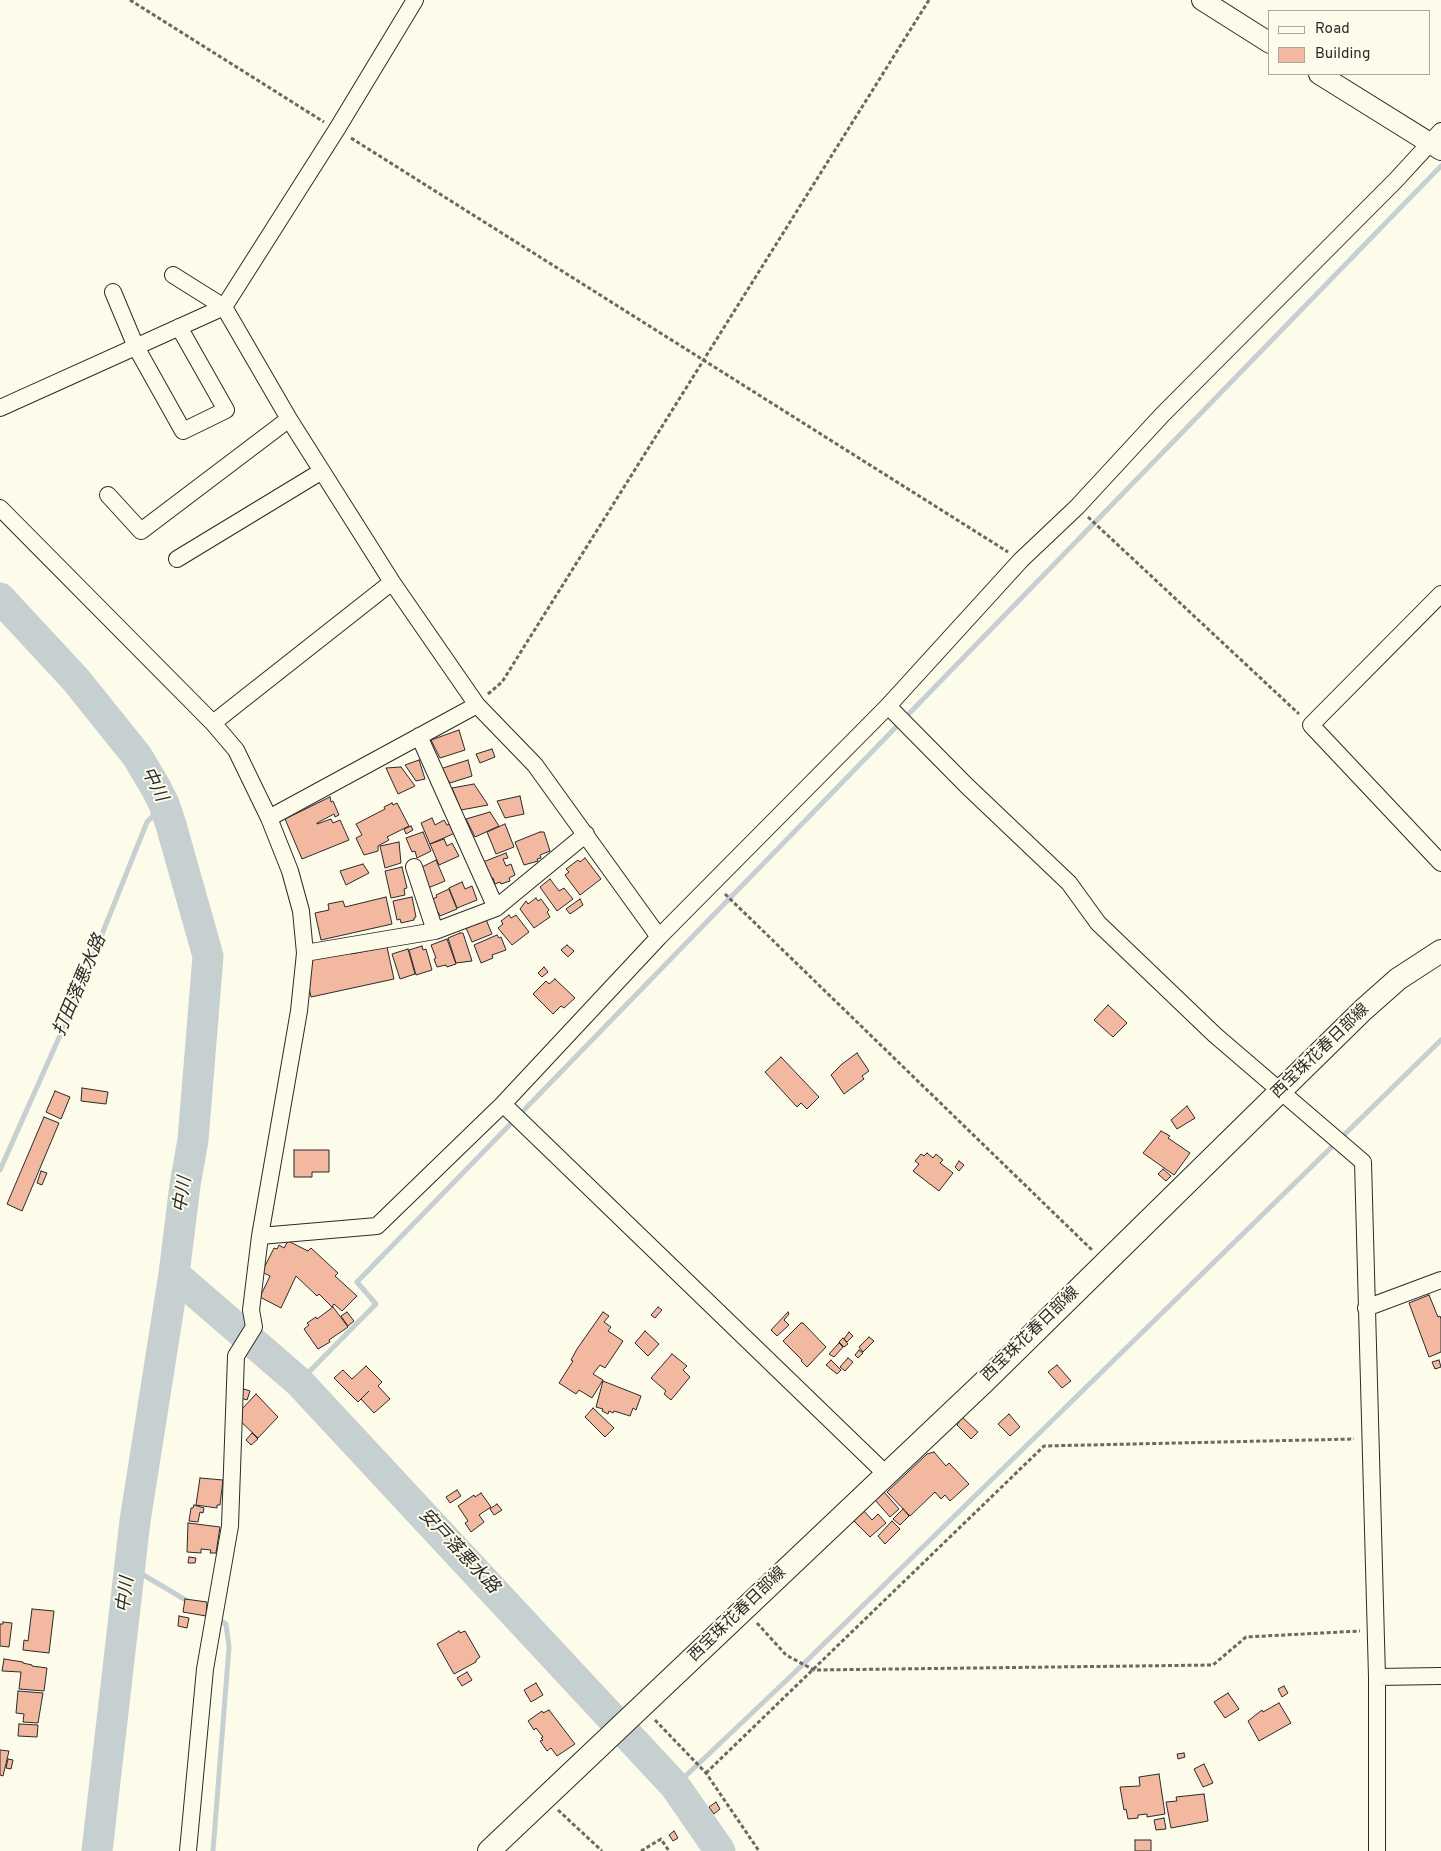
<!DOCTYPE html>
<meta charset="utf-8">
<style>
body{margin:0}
#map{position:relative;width:1441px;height:1851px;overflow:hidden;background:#fdfbea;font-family:Overpass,sans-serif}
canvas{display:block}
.legend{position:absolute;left:1268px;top:10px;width:162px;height:65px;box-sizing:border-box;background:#fdfbea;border:1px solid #a9a89e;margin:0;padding:6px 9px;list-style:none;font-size:15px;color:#2b2b2b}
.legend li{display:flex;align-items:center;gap:10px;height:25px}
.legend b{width:25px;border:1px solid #a9a89e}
</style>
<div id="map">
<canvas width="1441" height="1851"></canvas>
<ul class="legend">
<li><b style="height:6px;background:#fdfbea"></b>Road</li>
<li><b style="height:14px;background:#f2b8a0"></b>Building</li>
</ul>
</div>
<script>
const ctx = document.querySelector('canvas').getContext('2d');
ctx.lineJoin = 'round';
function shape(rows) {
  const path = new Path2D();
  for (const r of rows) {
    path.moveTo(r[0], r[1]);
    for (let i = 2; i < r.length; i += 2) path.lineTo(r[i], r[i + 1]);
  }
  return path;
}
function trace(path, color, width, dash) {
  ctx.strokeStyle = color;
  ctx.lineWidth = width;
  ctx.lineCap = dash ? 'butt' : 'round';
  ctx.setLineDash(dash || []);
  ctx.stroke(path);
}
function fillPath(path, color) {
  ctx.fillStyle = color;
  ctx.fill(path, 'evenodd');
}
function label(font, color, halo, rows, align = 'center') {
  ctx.font = font + ' Overpass,"Noto Sans JP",sans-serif';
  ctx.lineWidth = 4;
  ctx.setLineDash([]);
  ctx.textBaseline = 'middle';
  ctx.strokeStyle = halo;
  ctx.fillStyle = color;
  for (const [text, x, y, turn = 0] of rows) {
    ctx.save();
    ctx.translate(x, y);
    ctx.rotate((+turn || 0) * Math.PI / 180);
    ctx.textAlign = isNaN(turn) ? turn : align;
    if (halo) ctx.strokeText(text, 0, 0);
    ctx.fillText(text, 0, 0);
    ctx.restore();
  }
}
trace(shape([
 [0,1170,74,1004,147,822,164,804],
 [299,1382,376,1304,357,1282,1441,166],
 [130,1567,189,1602],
 [675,1786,790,1677,1441,1040],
 [213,1851,229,1647,226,1624,216,1618]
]), '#c7d0d0', 5);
trace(shape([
 [0,598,76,680,137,756,156,788,164,804,171,825,208,956,193,1140,185,1185,174,1274,135,1521,97,1851],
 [174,1274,299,1382,675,1786,720,1851]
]), '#c7d0d0', 31);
const building = shape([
 [459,730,465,750,440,758,431,740,459,730],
 [492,749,495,757,480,763,476,754,492,749],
 [419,760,425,779,416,781,405,765,419,760],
 [468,760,472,776,450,783,440,769,468,760],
 [401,767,415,786,398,794,386,768,401,767],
 [474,784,488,805,461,810,452,788,474,784],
 [520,796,524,814,505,818,497,801,520,796],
 [330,797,331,802,333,801,339,815,335,817,334,814,317,823,317,824,331,819,333,823,340,820,349,840,302,859,285,819,330,797],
 [392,803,393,805,397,803,409,826,387,837,389,840,378,846,378,851,364,855,356,838,362,835,356,824,385,809,384,807,392,803],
 [490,812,499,826,475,837,466,819,490,812],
 [432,818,435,825,444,820,447,825,451,824,455,833,430,844,421,823,432,818],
 [505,824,514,847,496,854,487,832,505,824],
 [411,826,413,830,406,834,404,829,411,826],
 [423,832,431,851,417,858,415,851,412,852,406,838,423,832],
 [540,832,544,832,550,851,540,855,541,858,537,859,538,861,524,865,515,842,540,832],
 [444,839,447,846,452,843,459,856,439,865,430,844,444,839],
 [399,842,401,863,385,868,380,846,399,842],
 [506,853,508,858,503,859,506,866,511,864,515,875,509,878,510,881,501,884,500,882,495,884,493,878,490,879,483,862,506,853],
 [585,858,601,879,580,895,565,875,569,872,566,869,578,860,580,862,585,858],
 [436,860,445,881,428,888,422,867,436,860],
 [363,864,369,873,346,885,340,871,363,864],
 [402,867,407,888,404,889,405,895,391,898,385,871,402,867],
 [550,879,559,891,564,888,573,899,557,911,540,887,550,879],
 [462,882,465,889,472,886,477,900,457,908,449,888,462,882],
 [449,889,457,909,440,916,438,912,436,913,430,900,437,897,436,895,449,889],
 [386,897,392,924,321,940,315,913,329,910,328,904,343,901,345,907,386,897],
 [412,897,416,917,414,918,414,920,401,923,400,919,397,920,393,901,412,897],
 [536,898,538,901,541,899,549,910,547,912,550,917,534,928,520,909,526,901,528,904,536,898],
 [580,899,583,905,570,914,566,909,580,899],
 [509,915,511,918,516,915,529,932,512,945,498,928,503,924,501,921,509,915],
 [485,917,492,934,472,942,464,923,485,917],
 [460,933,463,933,472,961,456,963,448,938,460,933],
 [497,935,499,938,501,937,506,950,492,955,493,958,481,963,474,945,497,935],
 [447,939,456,964,447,967,446,965,437,967,434,959,436,958,431,945,447,939],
 [567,945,574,951,568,957,561,950,567,945],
 [422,946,423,950,426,949,432,970,416,975,409,950,422,946],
 [387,947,394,979,311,997,307,979,312,957,350,949,351,954,387,947],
 [408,949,415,974,400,979,392,954,408,949],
 [544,967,548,972,542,977,538,973,544,967],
 [555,979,575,998,564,1008,561,1006,553,1014,533,994,546,981,549,984,555,979],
 [1108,1005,1127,1023,1113,1037,1094,1020,1108,1005],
 [857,1053,869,1071,862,1076,864,1079,844,1094,831,1075,842,1064,857,1053],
 [781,1057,819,1097,807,1109,801,1103,797,1107,765,1072,781,1057],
 [82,1088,108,1092,106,1104,81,1101,82,1088],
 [55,1091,70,1097,61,1119,46,1112,55,1091],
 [1187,1106,1195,1118,1177,1129,1171,1120,1187,1106],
 [44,1117,59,1123,22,1211,7,1204,44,1117],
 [1161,1131,1170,1136,1168,1138,1190,1153,1174,1175,1143,1153,1161,1131],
 [294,1150,329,1150,329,1172,312,1172,312,1177,294,1177,294,1150],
 [927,1153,933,1158,936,1154,943,1160,940,1163,953,1173,939,1191,913,1171,919,1164,915,1161,921,1154,924,1156,927,1153],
 [959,1161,964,1165,959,1171,955,1167,959,1161],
 [1163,1169,1171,1176,1166,1181,1158,1174,1163,1169],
 [41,1171,47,1173,42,1185,37,1183,41,1171],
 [288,1241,308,1251,311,1248,338,1273,335,1276,357,1296,342,1311,334,1304,332,1307,319,1294,317,1296,296,1276,281,1308,260,1297,270,1276,262,1272,274,1248,277,1249,279,1245,284,1248,288,1241],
 [1429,1295,1438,1317,1440,1316,1441,1319,1441,1352,1429,1357,1409,1303,1429,1295],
 [333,1307,348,1327,329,1340,330,1342,318,1349,304,1329,309,1325,307,1323,316,1317,317,1319,333,1307],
 [658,1307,662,1310,655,1318,651,1315,658,1307],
 [347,1312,354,1321,348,1326,341,1316,347,1312],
 [603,1312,609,1316,604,1322,611,1327,608,1331,623,1341,605,1368,600,1365,593,1374,603,1380,592,1398,579,1390,576,1394,559,1383,573,1361,571,1360,577,1349,603,1312],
 [788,1312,789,1314,784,1320,789,1325,777,1336,771,1330,788,1312],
 [801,1323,803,1323,826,1347,807,1367,801,1361,802,1360,783,1341,801,1323],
 [645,1331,659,1344,648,1356,635,1343,645,1331],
 [849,1332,853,1336,847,1342,844,1339,849,1332],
 [869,1337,874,1341,863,1352,859,1347,869,1337],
 [843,1338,848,1344,844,1347,839,1342,843,1338],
 [839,1343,843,1347,834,1357,829,1354,839,1343],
 [859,1350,863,1353,858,1358,855,1355,859,1350],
 [672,1354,687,1366,683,1370,690,1377,671,1400,664,1394,666,1391,651,1378,672,1354],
 [848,1358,853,1362,845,1371,840,1367,848,1358],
 [831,1360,841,1370,837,1374,826,1365,831,1360],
 [1439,1360,1441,1367,1435,1369,1432,1362,1439,1360],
 [1057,1365,1071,1381,1062,1388,1048,1372,1057,1365],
 [366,1366,382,1382,378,1386,390,1399,374,1413,361,1399,369,1391,358,1402,334,1378,343,1370,352,1379,366,1366],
 [603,1381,641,1396,636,1410,633,1408,630,1416,614,1411,613,1413,609,1411,608,1414,602,1411,603,1409,596,1407,603,1381],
 [241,1388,250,1391,247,1400,238,1397,241,1388],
 [256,1394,278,1417,258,1438,236,1417,241,1410,256,1394],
 [593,1408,614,1428,605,1437,585,1417,593,1408],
 [1009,1414,1020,1427,1010,1436,998,1424,1009,1414],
 [962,1417,978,1432,971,1439,957,1425,962,1417],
 [252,1433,258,1439,251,1445,246,1440,252,1433],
 [934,1452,946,1466,949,1463,969,1484,950,1501,945,1495,941,1499,935,1492,910,1516,887,1492,927,1454,934,1452],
 [200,1478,223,1480,220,1505,217,1505,217,1508,196,1505,200,1478],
 [457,1490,461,1496,450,1503,446,1497,457,1490],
 [884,1492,899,1509,890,1517,875,1500,884,1492],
 [481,1493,491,1507,479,1515,484,1522,471,1532,465,1523,468,1521,458,1506,474,1495,475,1497,481,1493],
 [497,1504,502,1510,494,1515,490,1509,497,1504],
 [194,1505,204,1508,203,1513,200,1512,198,1522,189,1521,191,1508,193,1508,194,1505],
 [903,1509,909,1516,900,1525,893,1519,903,1509],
 [864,1511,872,1520,878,1514,886,1523,870,1537,854,1521,864,1511],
 [892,1521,900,1529,885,1544,878,1536,892,1521],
 [188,1523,220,1527,216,1553,210,1553,211,1550,201,1549,201,1553,187,1552,188,1523],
 [189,1557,196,1558,195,1563,188,1563,189,1557],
 [185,1599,207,1602,206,1616,183,1612,185,1599],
 [32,1609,54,1611,49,1653,23,1650,24,1640,28,1641,32,1609],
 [179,1616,189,1618,187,1628,178,1626,179,1616],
 [3,1622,12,1623,9,1647,0,1646,0,1624,3,1624,3,1622],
 [459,1631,460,1633,465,1631,480,1657,476,1660,476,1662,454,1674,437,1644,459,1631],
 [4,1659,23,1662,23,1663,32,1665,32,1666,47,1668,44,1691,19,1689,21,1672,2,1671,4,1659],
 [467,1672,472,1680,462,1686,457,1678,467,1672],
 [536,1683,543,1695,531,1702,524,1690,536,1683],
 [1284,1686,1288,1693,1282,1697,1278,1689,1284,1686],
 [18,1691,43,1693,38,1723,23,1722,24,1714,16,1713,18,1691],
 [1228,1693,1239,1709,1225,1718,1214,1702,1228,1693],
 [1279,1703,1291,1723,1259,1741,1248,1721,1262,1710,1263,1712,1279,1703],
 [549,1710,575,1744,557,1756,551,1748,547,1751,540,1741,543,1740,541,1738,543,1737,536,1728,534,1730,528,1721,542,1711,543,1713,549,1710],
 [19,1724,38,1725,37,1737,18,1736,19,1724],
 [0,1750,9,1751,3,1776,0,1775,0,1750],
 [1184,1753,1185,1757,1178,1759,1177,1754,1184,1753],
 [8,1759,13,1760,11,1769,6,1768,8,1759],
 [1204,1764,1213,1783,1203,1787,1194,1769,1204,1764],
 [1159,1774,1165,1814,1147,1817,1147,1814,1138,1815,1138,1818,1128,1819,1126,1809,1124,1810,1120,1787,1140,1786,1139,1777,1159,1774],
 [1204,1794,1208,1821,1171,1828,1166,1802,1177,1801,1176,1797,1204,1794],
 [716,1802,720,1809,714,1814,709,1807,716,1802],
 [1164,1818,1166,1829,1156,1830,1154,1820,1164,1818],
 [674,1831,678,1838,673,1841,669,1835,674,1831],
 [1135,1840,1151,1840,1151,1851,1135,1851,1135,1840]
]);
fillPath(building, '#f2b8a0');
trace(building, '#2b2b2b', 1);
const minor = shape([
 [173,275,224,307,289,419,392,582,477,705,535,765,659,937],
 [113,292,136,347,183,431,226,410,179,327],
 [0,408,224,307,337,129,415,0],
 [108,495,141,531,289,419],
 [0,508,213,723,236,750,269,818,290,871,301,911,305,953,299,1011,260,1236,251,1310,254,1327,236,1356,230,1526,205,1669,188,1851],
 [177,559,322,471],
 [1441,594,1311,725,1441,863],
 [888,706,967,786,1069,883,1098,923,1215,1035,1363,1162,1377,1677,1377,1851],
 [213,723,392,582],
 [419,736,496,908],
 [269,818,477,705],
 [414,867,435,931],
 [305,953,435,931,496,908,586,834],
 [503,1104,887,1475],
 [260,1236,377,1226,503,1104,659,937,888,706,1021,560,1077,507,1163,414,1396,180,1441,131],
 [1366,1308,1441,1280],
 [1377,1677,1441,1676]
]);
const tertiary = shape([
 [1202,0,1270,43],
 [1319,74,1441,150]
]);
const secondary = shape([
 [489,1851,984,1382,1363,1010,1398,979,1441,951]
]);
trace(minor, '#2b2b2b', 18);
trace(tertiary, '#2b2b2b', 22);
trace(secondary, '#2b2b2b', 24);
trace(shape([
 [130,0,324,122],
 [351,138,1008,552],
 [1088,517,1299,714],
 [488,694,502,682,929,0],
 [725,894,1092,1250],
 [757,1623,786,1655,814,1670,1213,1665,1246,1637,1360,1631],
 [655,1720,706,1773,759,1851],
 [706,1773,1044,1446,1354,1439],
 [558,1810,602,1851],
 [641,1851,661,1839,669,1851]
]), '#6a6964', 3, [4, 2.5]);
trace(minor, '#fdfbea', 16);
trace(tertiary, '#fdfbea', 20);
trace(secondary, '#fdfbea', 22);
label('16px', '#2b2b2b', '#fdfbea', [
 ["西宝珠花春日部線",1321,1052,-44],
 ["西宝珠花春日部線",1031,1335,-44],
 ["西宝珠花春日部線",738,1615,-44]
]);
label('italic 18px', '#2b2b2b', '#fdfbea', [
 ["中川",153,785,63],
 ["打田落悪水路",81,986,-67],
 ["中川",184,1195,-81],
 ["安戸落悪水路",458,1552,47],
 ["中川",127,1595,-83]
]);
</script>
